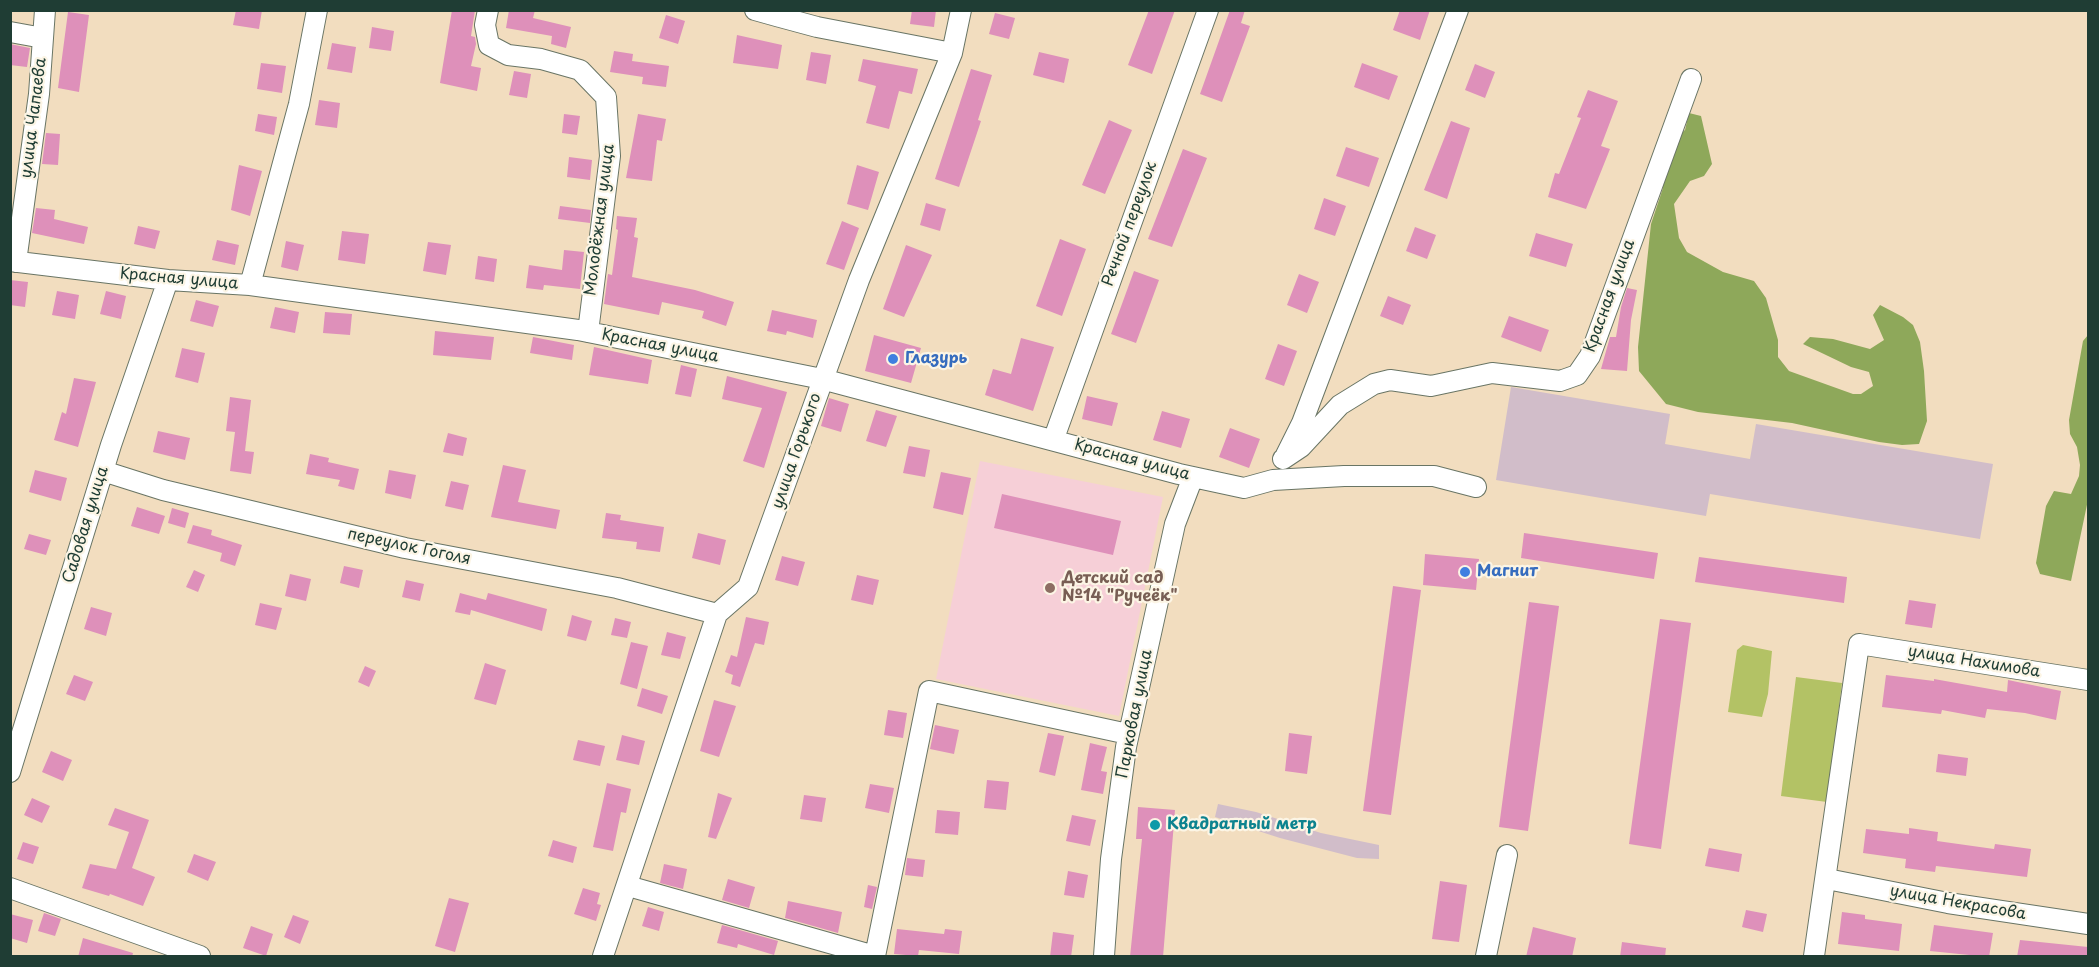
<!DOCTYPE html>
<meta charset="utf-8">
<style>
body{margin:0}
#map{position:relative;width:2099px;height:967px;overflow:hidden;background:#f2ddbf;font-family:"Playpen Sans",sans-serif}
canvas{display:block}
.frame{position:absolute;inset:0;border:12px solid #1f3d34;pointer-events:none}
</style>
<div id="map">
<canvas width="2099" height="967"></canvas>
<div class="frame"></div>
</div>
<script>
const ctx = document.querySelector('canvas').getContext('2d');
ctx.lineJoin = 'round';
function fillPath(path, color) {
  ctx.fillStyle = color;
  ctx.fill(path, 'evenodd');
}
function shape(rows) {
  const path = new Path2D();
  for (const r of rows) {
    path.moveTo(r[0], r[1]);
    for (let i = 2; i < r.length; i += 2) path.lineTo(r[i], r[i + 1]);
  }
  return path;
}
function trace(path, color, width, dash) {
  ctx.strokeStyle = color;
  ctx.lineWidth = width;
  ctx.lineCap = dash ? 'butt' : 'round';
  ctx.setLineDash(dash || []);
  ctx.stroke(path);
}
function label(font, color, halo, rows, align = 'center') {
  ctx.font = font + ' "Playpen Sans",sans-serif';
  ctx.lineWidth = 4.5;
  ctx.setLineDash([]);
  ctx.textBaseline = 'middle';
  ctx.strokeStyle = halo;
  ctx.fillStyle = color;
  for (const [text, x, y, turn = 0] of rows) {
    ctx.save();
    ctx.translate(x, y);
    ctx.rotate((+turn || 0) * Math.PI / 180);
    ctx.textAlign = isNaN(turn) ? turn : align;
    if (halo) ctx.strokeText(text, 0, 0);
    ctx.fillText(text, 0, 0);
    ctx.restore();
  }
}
fillPath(shape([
 [980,461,1163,497,1119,716,936,679]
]), '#f6cfd7');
fillPath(shape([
 [1511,387,1670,414,1665,444,1750,459,1756,424,1993,464,1980,539,1710,494,1706,516,1496,480],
 [1218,804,1256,812,1321,833,1379,845,1379,859,1357,858,1280,838,1215,817]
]), '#d1bdc9');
fillPath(shape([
 [1743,645,1772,651,1768,694,1762,717,1728,712,1737,650],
 [1796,677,1842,683,1827,802,1781,796]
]), '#b3c265');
fillPath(shape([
 [1689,113,1701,116,1712,164,1704,176,1690,181,1674,204,1679,238,1687,252,1723,272,1754,281,1766,298,1778,340,1778,357,1789,371,1853,394,1861,394,1873,386,1869,372,1851,367,1803,344,1810,337,1833,339,1870,349,1884,340,1873,315,1880,305,1903,317,1913,325,1920,342,1924,371,1927,421,1919,444,1902,445,1879,442,1792,423,1698,412,1666,404,1639,371,1638,347,1651,224,1663,188,1662,148,1685,130],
 [2088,335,2088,500,2071,581,2040,574,2036,563,2046,506,2054,491,2071,494,2079,476,2080,465,2077,447,2070,434,2069,420,2083,341]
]), '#8ea85a');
fillPath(shape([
 [236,10,262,10,259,29,233,25],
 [452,10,475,10,471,36,475,37,476,44,471,66,481,68,477,91,440,83],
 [509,10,535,10,533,18,571,27,566,48,551,44,552,36,506,28],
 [912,10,936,10,934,27,910,24],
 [1149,10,1175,10,1152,74,1128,65],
 [1230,10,1245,10,1241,23,1250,26,1222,102,1200,94],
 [1400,10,1430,10,1420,40,1393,30],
 [68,12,89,15,79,92,58,88],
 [995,13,1015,18,1009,39,989,34],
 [666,15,685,21,678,44,659,38],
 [372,27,394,31,391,51,369,48],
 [737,35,782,45,778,69,733,63],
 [332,43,356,47,352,73,327,69],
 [10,44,30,48,27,67,10,65],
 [614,51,633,54,632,61,669,66,666,87,642,84,643,77,610,72],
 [811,52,831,55,826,84,806,80],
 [1039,52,1069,59,1064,83,1033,75],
 [863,59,918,69,912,94,899,91,889,129,866,123,876,86,858,81],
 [261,63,286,66,282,93,257,89],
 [1362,63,1398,76,1389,100,1354,87],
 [1475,64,1495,72,1485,98,1465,90],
 [971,69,992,75,978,120,981,121,959,187,935,179],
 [514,71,531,74,527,98,509,95],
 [1588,90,1618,101,1601,146,1610,149,1586,209,1548,197,1555,173,1559,174,1581,118,1577,117],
 [319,100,340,103,337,128,315,125],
 [258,114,277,117,274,135,255,131],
 [564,114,580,116,577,135,562,133],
 [638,114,666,119,662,141,657,140,652,181,626,178],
 [1109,120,1132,130,1105,194,1082,185],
 [1451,121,1470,128,1447,199,1424,190],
 [46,133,60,134,58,165,42,164],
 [1346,147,1379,158,1369,187,1336,176],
 [1183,149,1207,158,1172,247,1148,239],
 [569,157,592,160,590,180,567,177],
 [239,165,262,171,250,216,231,210],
 [857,165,879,172,868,210,847,204],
 [1324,198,1346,206,1335,236,1314,229],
 [926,203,946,209,940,231,920,225],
 [560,206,591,210,590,223,558,219],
 [36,208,55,210,54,219,88,227,84,244,32,233],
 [617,216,637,218,634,237,638,238,632,277,695,290,734,302,726,326,702,318,704,311,662,302,659,315,604,304,608,274,612,275,618,230,616,229],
 [842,221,859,228,844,270,826,264],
 [138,226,160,231,155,249,134,244],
 [1415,227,1436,235,1427,259,1406,251],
 [342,231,369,234,365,264,338,260],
 [1536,233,1573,244,1566,267,1529,256],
 [1060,239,1086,249,1062,316,1036,306],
 [217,240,239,245,235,265,212,260],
 [286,241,304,245,298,271,281,267],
 [428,242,451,245,446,275,423,271],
 [906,245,932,255,904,317,883,309],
 [564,250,584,252,580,289,544,285,543,290,526,288,529,265,562,270],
 [478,256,497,259,494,282,475,279],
 [1134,271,1159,280,1136,343,1111,334],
 [1299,274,1319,282,1307,313,1287,305],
 [10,280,28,282,25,307,10,305],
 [1627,288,1637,290,1631,320,1627,371,1601,369,1610,337,1616,337,1621,307],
 [57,291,79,295,75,319,52,315],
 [106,291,126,296,121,319,100,314],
 [1388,296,1411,305,1403,325,1380,316],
 [196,300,219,306,213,327,190,321],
 [275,307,299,312,295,333,270,328],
 [772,310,817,320,813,338,787,331,786,335,767,331],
 [325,312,352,314,350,335,323,333],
 [1509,316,1549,330,1541,352,1501,337],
 [435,331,494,337,491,360,433,355],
 [874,335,921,348,911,383,865,371],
 [533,337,574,345,572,360,530,353],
 [1021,338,1054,347,1033,411,985,395,993,369,1011,374],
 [1278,344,1297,351,1284,386,1265,379],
 [594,347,652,360,648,384,589,375],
 [182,348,205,353,198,383,175,377],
 [681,365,697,369,691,397,675,394],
 [727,376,787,392,764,468,743,461,762,408,722,399],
 [74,378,96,382,78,447,54,440,62,412,66,414],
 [1087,396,1118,403,1112,426,1082,419],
 [230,397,251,400,245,451,254,452,251,474,230,471,235,432,226,431],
 [829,398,849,404,841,432,821,426],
 [876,410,897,416,886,447,866,441],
 [1162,411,1190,419,1181,448,1153,440],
 [1230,428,1260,439,1249,468,1219,457],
 [158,431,190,438,185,460,153,452],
 [448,433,467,438,463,456,443,452],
 [909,446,930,450,925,477,903,473],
 [310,454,329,458,328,462,359,469,354,490,338,486,340,480,306,474],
 [503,465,526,470,518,502,560,510,556,529,491,517],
 [35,470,67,478,61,501,29,492],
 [389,470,416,475,411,499,385,493],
 [941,472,971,478,963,515,933,508],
 [451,481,469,485,463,510,445,506],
 [1002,494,1121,521,1113,555,994,528],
 [137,507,165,516,159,534,131,526],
 [172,508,189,513,185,528,168,523],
 [606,513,621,515,620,520,664,527,660,552,636,549,637,542,602,538],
 [193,525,212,530,211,535,242,545,235,566,220,561,222,553,187,543],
 [698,533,726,540,720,565,692,558],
 [1524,533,1658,553,1654,579,1521,558],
 [29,534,51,540,46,555,24,549],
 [1425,554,1479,559,1476,590,1423,585],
 [782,556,805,562,798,586,775,580],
 [1699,557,1847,577,1844,603,1695,582],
 [344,566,363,570,359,588,340,583],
 [194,570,205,575,198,592,186,587],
 [290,574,311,579,306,601,285,596],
 [857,575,879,580,873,605,851,600],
 [406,580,424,584,420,601,402,597],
 [1393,586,1421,590,1391,815,1363,811],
 [460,593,486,600,488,593,547,609,542,631,471,610,470,615,455,612],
 [1909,600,1936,604,1932,628,1905,624],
 [1529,602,1559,606,1528,831,1499,827],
 [260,603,282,608,276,630,255,625],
 [91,607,112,613,106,636,84,629],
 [572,615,592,621,586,641,567,636],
 [746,617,769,622,764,645,755,643,740,687,731,684,733,675,725,672,731,655,737,657],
 [615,618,631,622,627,638,611,635],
 [1660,619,1691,623,1661,849,1629,844],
 [667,632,686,637,680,659,661,655],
 [631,642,648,646,637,689,620,684],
 [485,663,506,670,496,705,474,699],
 [365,666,376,671,369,687,358,682],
 [74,675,93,682,85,701,66,694],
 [1886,675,1934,681,1934,679,2007,692,2008,680,2061,691,2056,720,2025,713,1987,709,1985,718,1942,710,1941,714,1882,707],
 [642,688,668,696,662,714,637,706],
 [714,700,736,706,719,757,700,751],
 [888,710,907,713,903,738,884,735],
 [935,725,959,730,954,754,930,749],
 [1048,733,1064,736,1055,776,1039,772],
 [1289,733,1312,736,1307,774,1285,771],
 [622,735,645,741,639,765,616,760],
 [578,740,605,746,600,766,573,760],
 [1090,743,1107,747,1101,771,1107,772,1103,794,1081,790],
 [51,751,72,760,63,781,42,772],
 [1938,754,1968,758,1966,776,1936,772],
 [987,780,1009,782,1006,810,984,808],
 [607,783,631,789,626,813,621,812,613,851,593,847],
 [870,784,894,788,889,813,865,808],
 [718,793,732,798,716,839,708,837],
 [804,795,826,798,822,822,800,819],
 [32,798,50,806,42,823,24,815],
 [1138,807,1175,810,1163,957,1130,957,1142,839,1136,839],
 [115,808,149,820,132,868,155,877,143,906,110,894,109,896,82,888,90,864,116,869,129,832,108,825],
 [937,810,960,812,958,835,935,833],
 [1072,815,1096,820,1090,846,1066,841],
 [1909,828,1938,832,1937,841,1994,849,1995,844,2031,849,2027,877,1936,866,1935,872,1905,868,1906,859,1863,853,1866,829,1909,834],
 [553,840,577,847,573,863,548,856],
 [23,842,39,847,33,864,17,859],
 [1709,848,1742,854,1739,872,1705,866],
 [194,854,216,862,208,881,187,872],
 [907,858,925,860,923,877,905,875],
 [664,864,687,869,683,889,660,883],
 [1068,871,1088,875,1084,898,1064,895],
 [728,879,755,887,749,908,722,900],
 [1440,881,1467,885,1459,942,1432,939],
 [868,885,877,887,872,909,864,907],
 [583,888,600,893,597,904,601,905,596,921,574,914],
 [449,898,469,903,455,952,435,946],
 [788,901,842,912,838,933,785,918],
 [648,907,664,912,659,931,642,926],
 [1746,910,1767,914,1763,932,1742,927],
 [1842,912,1865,915,1865,919,1902,924,1899,951,1838,944],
 [44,913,61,919,55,936,38,931],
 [10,914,33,920,27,943,10,938],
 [293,915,309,921,300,944,284,937],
 [722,925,778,941,774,955,738,944,737,948,717,943],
 [1934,925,1993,933,1989,957,1930,951],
 [251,926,273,934,266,956,243,948],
 [1533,927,1576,938,1572,957,1526,957],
 [897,929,944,934,945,929,962,931,959,954,919,950,918,956,894,954],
 [1053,932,1074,935,1071,957,1050,957],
 [83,938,133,953,132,957,78,957],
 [2020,940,2088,947,2088,957,2017,957],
 [1622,942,1666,948,1665,957,1620,957]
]), '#de90ba');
const street = shape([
 [488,10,485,25,489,45,508,55,541,59,580,70,606,97,610,156,588,332],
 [755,10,780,17],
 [777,10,780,17,817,27,952,53],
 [10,32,43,38],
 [10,261,168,280,250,285,578,330,822,379,1179,474,1244,488,1273,480,1344,476,1434,476,1476,487],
 [16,262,39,94,45,10],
 [250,285,299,104,317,10],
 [1054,438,1208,10],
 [1286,455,1302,423,1458,10],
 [1283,459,1301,447,1340,405,1374,384,1390,380,1431,386,1492,373,1560,381,1577,375,1590,356,1691,79],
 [103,471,163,490,405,548,617,588,717,614],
 [10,772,111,445,168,280],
 [1827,879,1948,903,2088,924],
 [628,886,875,956,929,691,1128,734],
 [10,888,200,956],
 [603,956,717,614,748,587,859,280,952,53,961,10],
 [1104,956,1111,859,1126,747,1175,524,1193,477],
 [1486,956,1507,855],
 [1814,956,1859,644,2088,680]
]);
trace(street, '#697565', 22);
trace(street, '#fff', 20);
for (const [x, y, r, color] of [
 [893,359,6,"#3f7fe0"],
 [1465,572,6,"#3f7fe0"],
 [1050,588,6,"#8d6e63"],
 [1155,825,6,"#0f9aa8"]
]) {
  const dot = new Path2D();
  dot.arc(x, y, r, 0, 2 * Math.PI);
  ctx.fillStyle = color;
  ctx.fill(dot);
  trace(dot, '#fcf5e5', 2);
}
label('16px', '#1f3d34', '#fcf5e5', [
 ["улица Чапаева",34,118,-83],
 ["Молодёжная улица",600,220,-83],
 ["Речной переулок",1130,224,-70],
 ["Красная улица",179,279,5],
 ["Красная улица",1610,296,-70],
 ["Красная улица",660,346,11],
 ["улица Горького",797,451,-71],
 ["Красная улица",1132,460,15],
 ["Садовая улица",86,525,-73],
 ["переулок Гоголя",409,547,12],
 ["улица Нахимова",1974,662,9],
 ["Парковая улица",1135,714,-79],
 ["улица Некрасова",1958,903,10]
]);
label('bold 16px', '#366cbe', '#fcf5e5', [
 ["Глазурь",905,359],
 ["Магнит",1477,572]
], 'left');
label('bold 16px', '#785e54', '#fcf5e5', [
 ["Детский сад",1062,579],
 ["№14 \"Ручеёк\"",1062,597]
], 'left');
label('bold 16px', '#0d838f', '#fcf5e5', [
 ["Квадратный метр",1167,825]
], 'left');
</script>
